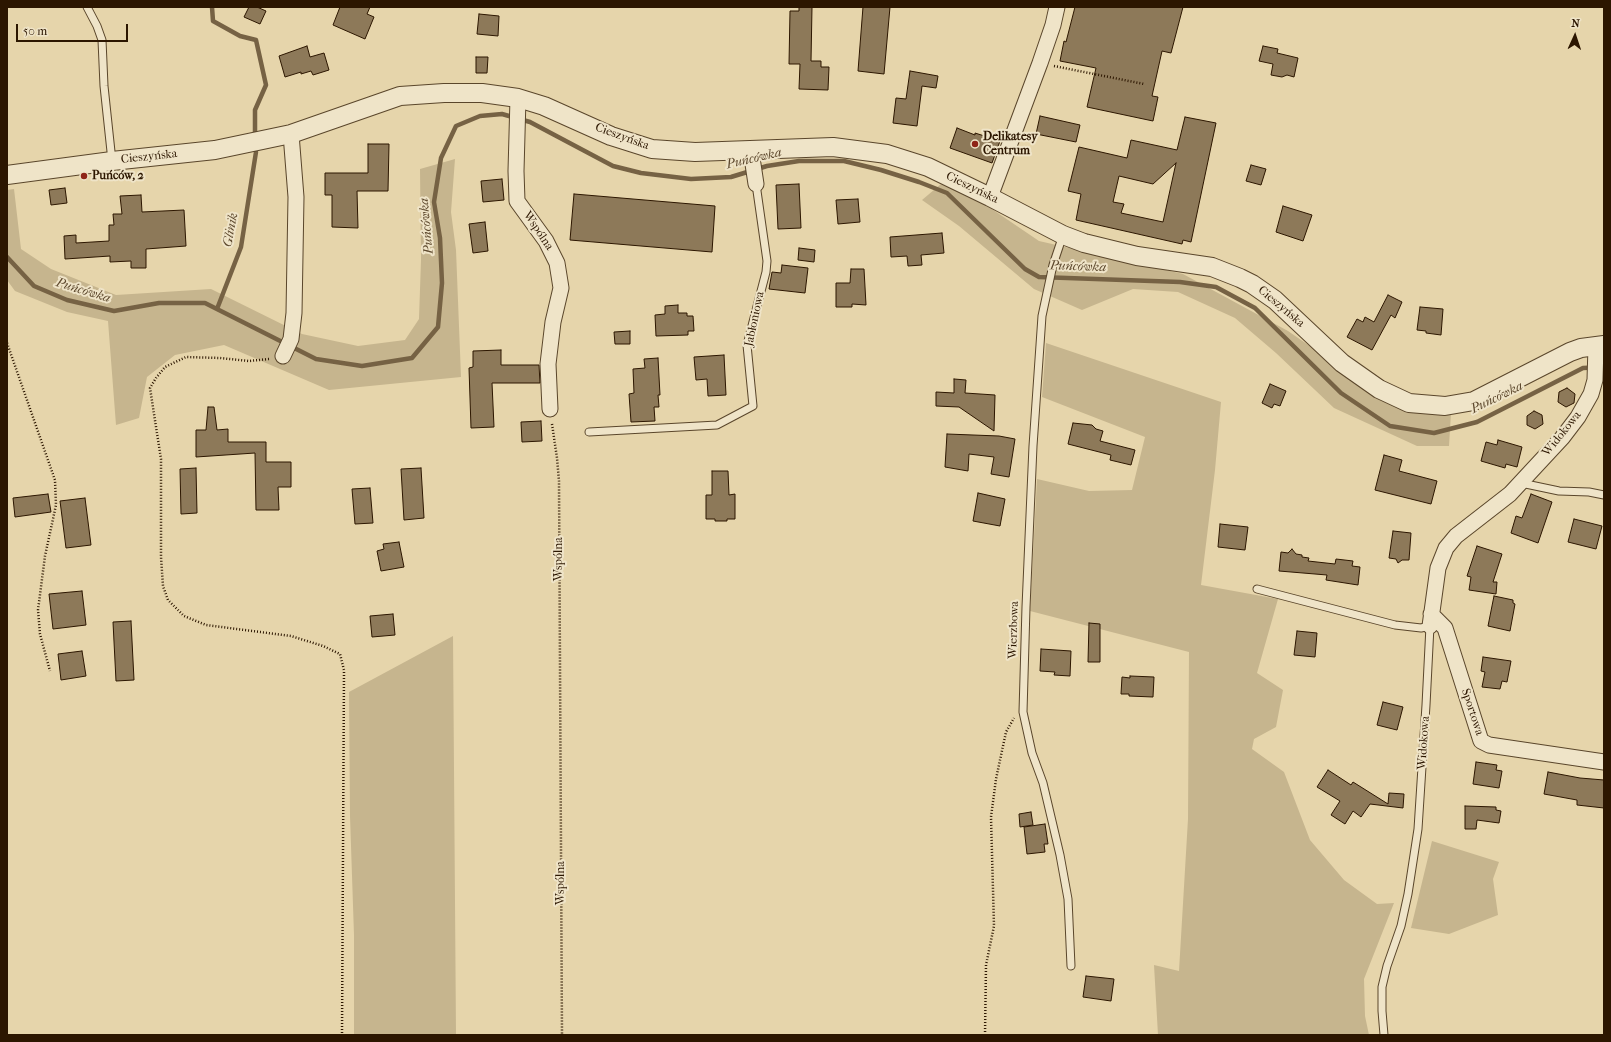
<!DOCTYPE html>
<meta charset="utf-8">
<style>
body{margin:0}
#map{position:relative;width:1611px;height:1042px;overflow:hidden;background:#e6d5ab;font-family:"IM FELL French Canon",serif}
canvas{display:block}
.frame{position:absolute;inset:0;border:8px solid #2c1600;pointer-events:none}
.north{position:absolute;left:1555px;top:16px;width:40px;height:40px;-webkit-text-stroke:3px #efe4c8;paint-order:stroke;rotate:3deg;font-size:11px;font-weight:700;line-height:16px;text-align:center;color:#2c1600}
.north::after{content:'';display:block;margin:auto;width:14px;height:18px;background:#2c1600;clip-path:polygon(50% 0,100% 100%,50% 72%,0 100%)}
.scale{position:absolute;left:16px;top:24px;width:112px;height:18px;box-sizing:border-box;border:2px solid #2c1600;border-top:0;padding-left:5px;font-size:12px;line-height:14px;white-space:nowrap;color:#2c1600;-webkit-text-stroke:3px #efe4c8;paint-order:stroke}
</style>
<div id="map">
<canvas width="1611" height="1042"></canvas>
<div class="frame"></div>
<div class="north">N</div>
<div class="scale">50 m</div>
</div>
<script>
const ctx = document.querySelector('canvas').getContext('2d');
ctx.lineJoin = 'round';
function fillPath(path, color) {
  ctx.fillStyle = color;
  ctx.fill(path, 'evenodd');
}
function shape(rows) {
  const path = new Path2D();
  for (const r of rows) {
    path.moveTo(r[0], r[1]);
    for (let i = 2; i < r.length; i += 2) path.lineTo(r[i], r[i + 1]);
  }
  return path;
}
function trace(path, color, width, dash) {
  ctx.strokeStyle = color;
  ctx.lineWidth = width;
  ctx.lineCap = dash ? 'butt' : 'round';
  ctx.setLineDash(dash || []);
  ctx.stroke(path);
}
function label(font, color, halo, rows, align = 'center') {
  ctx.font = font + ' "IM FELL French Canon",serif';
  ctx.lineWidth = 4;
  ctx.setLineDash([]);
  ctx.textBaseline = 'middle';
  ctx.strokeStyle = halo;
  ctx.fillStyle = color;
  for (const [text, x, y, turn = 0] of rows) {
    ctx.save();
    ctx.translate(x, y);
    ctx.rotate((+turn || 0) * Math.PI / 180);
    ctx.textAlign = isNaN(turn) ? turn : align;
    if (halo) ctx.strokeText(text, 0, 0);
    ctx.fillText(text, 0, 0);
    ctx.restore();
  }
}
fillPath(shape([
 [455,159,451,212,456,250,461,377,329,390,224,345,175,355,147,377,139,418,116,425,108,321,67,312,15,291,7,280,7,190,14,189,21,249,51,269,116,295,211,289,302,334,358,346,405,340,419,319,421,260,420,169],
 [941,184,980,201,1039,241,1183,274,1288,331,1401,409,1451,413,1449,446,1417,446,1334,408,1276,353,1235,318,1178,292,1133,289,1082,310,1034,289,959,226,922,200],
 [1046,343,1221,402,1215,470,1201,585,1278,599,1257,673,1283,690,1276,727,1254,739,1252,749,1284,772,1310,840,1344,880,1377,904,1394,903,1364,979,1365,1016,1369,1035,1158,1035,1154,965,1179,971,1188,819,1189,652,1030,611,1037,479,1089,491,1132,490,1145,437,1042,397],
 [453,636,456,1035,354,1035,354,935,350,816,349,692],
 [1432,841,1499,862,1493,879,1498,915,1449,934,1411,928]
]), '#c6b58e');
trace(shape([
 [212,7,213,21,240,36,256,40,266,85,255,110,255,135],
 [7,257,34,286,67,300,114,311,159,303,205,303,316,359,362,366,412,358,438,327,442,283,440,238,434,202,441,158,456,126,480,116,502,114,530,122,613,166,641,173,691,179,731,177,767,166,799,161,844,161,881,170,919,182,947,193,1025,269,1039,277,1180,282,1216,287,1255,308,1341,393,1390,426,1434,433,1477,422,1583,368,1604,367],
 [217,309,241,247,256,152]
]), '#766244', 4.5);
const building = shape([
 [249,7,257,7,266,11,260,24,244,17,249,7],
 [340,7,370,7,367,14,374,17,365,39,333,25,340,7],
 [799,7,812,7,811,61,821,61,821,67,829,67,828,90,799,89,800,64,789,64,790,11,799,11,799,7],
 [863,7,890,7,884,74,858,71,863,7],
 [1075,7,1183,7,1171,53,1162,51,1152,96,1158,97,1153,121,1087,107,1096,68,1060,61,1064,41,1066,42,1075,7],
 [479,14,499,16,498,36,477,34,479,14],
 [307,46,310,57,324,53,329,70,313,75,311,71,301,74,301,72,285,77,279,56,307,46],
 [1263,46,1278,49,1277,53,1298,58,1294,77,1287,75,1282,77,1271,75,1273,64,1259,61,1263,46],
 [476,57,488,57,487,73,476,73,476,57],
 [910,71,938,76,936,88,922,86,917,126,893,123,896,98,906,99,910,71],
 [1040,116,1080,125,1076,142,1036,134,1040,116],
 [1185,117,1216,123,1191,242,1183,240,1182,244,1076,220,1081,194,1068,191,1079,147,1127,158,1131,140,1177,150,1185,117],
 [1176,163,1163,222,1121,213,1124,204,1113,202,1119,176,1153,184,1176,163],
 [957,128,975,135,975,133,1000,141,992,163,950,148,957,128],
 [368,144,389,144,388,191,357,191,358,228,332,227,332,195,325,195,325,173,368,173,368,144],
 [1251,165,1266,169,1261,185,1246,181,1251,165],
 [502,179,504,200,483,202,481,181,502,179],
 [799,184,801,228,778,229,776,185,799,184],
 [65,188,67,203,51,205,49,190,65,188],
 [574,194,715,206,712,252,570,240,574,194],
 [141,195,142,212,184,210,186,246,146,249,146,268,131,268,131,261,110,262,110,256,65,259,64,236,76,235,76,243,109,241,109,225,114,225,113,214,122,214,120,196,141,195],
 [858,199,860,222,838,224,836,200,858,199],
 [1283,206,1312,215,1303,241,1276,232,1283,206],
 [485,222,488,251,473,253,469,224,485,222],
 [942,233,944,253,921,255,922,265,908,266,907,256,891,257,890,237,942,233],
 [799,248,815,250,814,262,798,260,799,248],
 [782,265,808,268,805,293,769,289,772,272,781,273,782,265],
 [851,269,864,269,866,305,852,304,852,307,836,307,836,283,850,283,851,269],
 [1388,295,1402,302,1395,318,1391,315,1372,350,1347,337,1357,319,1363,322,1365,317,1374,322,1388,295],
 [678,305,678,313,687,313,687,316,693,316,694,331,688,331,688,335,656,336,655,315,665,314,665,306,678,305],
 [1420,307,1443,309,1441,335,1426,333,1426,331,1417,330,1420,307],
 [630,331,630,344,615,344,614,332,630,331],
 [501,350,501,365,539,365,540,383,492,383,494,427,471,428,469,368,473,367,473,351,501,350],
 [724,355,726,395,708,396,707,379,696,380,694,357,724,355],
 [658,358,660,395,658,395,659,407,654,407,655,421,631,422,629,394,634,393,633,369,645,368,644,359,658,358],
 [954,379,966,380,965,393,995,395,994,431,959,407,936,406,936,392,954,393,954,379],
 [1270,384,1286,391,1280,406,1274,404,1272,408,1262,403,1270,384],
 [1567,388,1575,394,1574,403,1566,407,1558,402,1559,392,1567,388],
 [208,407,214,407,217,430,228,429,228,442,266,442,266,462,291,462,291,487,278,487,279,510,256,510,255,453,196,457,196,430,206,430,208,407],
 [1534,411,1542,415,1543,424,1535,429,1527,425,1527,416,1534,411],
 [541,421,542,441,522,442,521,422,541,421],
 [1073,423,1092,425,1096,429,1103,431,1100,441,1135,450,1131,465,1110,460,1111,455,1068,444,1073,423],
 [947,434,999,436,1015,439,1009,477,991,474,994,457,969,454,968,471,945,467,947,434],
 [1498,440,1522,447,1517,467,1506,464,1505,468,1481,461,1486,442,1497,445,1498,440],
 [1384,455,1402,460,1399,471,1437,481,1431,504,1375,490,1384,455],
 [196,468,197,513,181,514,180,469,196,468],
 [421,468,424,518,404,520,401,469,421,468],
 [712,471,728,471,729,495,735,494,735,519,727,519,727,521,715,521,715,519,706,519,706,495,712,495,712,471],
 [370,488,373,523,355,524,352,489,370,488],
 [978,493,1005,499,1000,526,973,521,978,493],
 [48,494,51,512,15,517,13,498,48,494],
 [1531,494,1552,502,1538,543,1511,533,1516,516,1522,518,1531,494],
 [85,498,91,545,66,548,60,501,85,498],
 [1574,519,1602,526,1596,549,1568,542,1574,519],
 [1220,524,1248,527,1245,550,1218,547,1220,524],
 [1393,531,1411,533,1409,560,1402,560,1398,563,1396,559,1389,558,1393,531],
 [399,542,404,567,381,571,377,551,384,549,383,544,399,542],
 [1477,546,1502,554,1493,582,1497,582,1496,594,1469,590,1471,577,1467,576,1477,546],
 [1292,549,1296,554,1302,555,1302,557,1309,558,1308,561,1335,564,1336,559,1353,561,1352,566,1360,567,1358,585,1326,580,1327,575,1279,571,1281,552,1288,553,1292,549],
 [82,591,86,625,53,629,49,594,82,591],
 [1494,596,1513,600,1513,603,1515,604,1510,631,1488,626,1494,596],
 [393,614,395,635,372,637,370,616,393,614],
 [131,621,134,680,116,681,113,622,131,621],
 [1089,623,1100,624,1100,662,1088,662,1089,623],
 [1297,631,1317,633,1315,657,1294,655,1297,631],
 [1041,649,1071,651,1070,676,1054,675,1055,672,1040,671,1041,649],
 [82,651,86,676,61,680,58,654,82,651],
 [1483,657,1511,661,1507,682,1502,681,1500,689,1482,687,1485,672,1481,671,1483,657],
 [1130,676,1154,677,1153,697,1129,696,1129,694,1121,694,1122,677,1130,678,1130,676],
 [1383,702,1403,707,1397,730,1377,725,1383,702],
 [1476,762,1497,765,1496,770,1502,771,1499,788,1473,784,1476,762],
 [1328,770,1351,785,1353,782,1388,804,1389,793,1404,794,1403,808,1370,804,1361,817,1353,811,1345,824,1331,815,1340,801,1317,787,1328,770],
 [1548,772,1580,778,1604,780,1604,808,1577,805,1577,800,1544,794,1548,772],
 [1465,806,1496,807,1496,810,1501,811,1499,823,1477,820,1476,829,1465,829,1465,806],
 [1031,812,1033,825,1020,827,1019,814,1031,812],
 [1045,824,1048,844,1044,844,1045,852,1027,854,1024,827,1045,824],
 [1086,976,1114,979,1111,1001,1083,997,1086,976]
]);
fillPath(building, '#8d7959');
trace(building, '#2c1600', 1);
const service = shape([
 [87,7,97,26,102,40,104,86,112,161],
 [1063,235,1053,265,1042,316,1033,446,1026,607,1023,712,1032,753,1043,783,1060,855,1068,899,1071,966],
 [589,432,717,425,753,406,747,345,766,272,767,261,756,184],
 [1521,483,1559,491,1589,492,1604,495],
 [1257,589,1395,625,1421,628,1430,626,1426,705,1418,829,1408,894,1401,926,1387,966,1382,987,1382,1011,1384,1035]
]);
const minor = shape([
 [518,98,516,171,517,201,546,241,557,263,561,288,553,322,548,364,550,409],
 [751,151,756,184],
 [990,197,1040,63,1053,25,1057,7],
 [283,356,291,339,294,313,296,197,291,134],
 [1431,614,1445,628,1481,741,1489,745,1604,762],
 [1430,626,1438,568,1446,548,1456,536,1510,494,1562,438,1578,417,1591,394,1595,380,1596,346]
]);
const tertiary = shape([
 [7,175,112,161,215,150,291,134,400,96,444,93,482,93,518,98,544,106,611,136,652,149,695,152,833,147,887,154,928,167,990,197,1063,235,1084,243,1137,256,1212,267,1240,278,1252,284,1275,300,1342,363,1379,389,1409,403,1445,406,1474,401,1570,352,1581,348,1604,345]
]);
trace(service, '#5a462b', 9);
trace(minor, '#5a462b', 17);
trace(tertiary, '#5a462b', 20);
trace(shape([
 [1054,66,1144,84],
 [7,343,55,480,56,505,45,556,38,610,40,634,50,671],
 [269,359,249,361,220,358,186,357,165,367,156,378,150,388,161,459,161,557,163,586,168,600,184,616,206,625,291,636,323,646,340,654,344,670,342,1035],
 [552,424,557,458,559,481,562,1035],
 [985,1035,986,965,994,926,991,817,996,779,1006,732,1014,718]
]), '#2c1600', 2.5, [1, 2]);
trace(service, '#efe4c8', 7);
trace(minor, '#efe4c8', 15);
trace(tertiary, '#efe4c8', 18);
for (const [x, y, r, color] of [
 [975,144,4,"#8f2418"],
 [84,176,4,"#8f2418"]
]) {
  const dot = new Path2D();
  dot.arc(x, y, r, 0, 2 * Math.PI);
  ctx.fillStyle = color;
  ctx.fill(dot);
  trace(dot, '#efe4c8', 1.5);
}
label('12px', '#2c1600', '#efe4c8', [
 ["Cieszyńska",622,137,20],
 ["Cieszyńska",149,157,-6],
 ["Cieszyńska",972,188,26],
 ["Wspólna",538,231,56],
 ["Cieszyńska",1281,307,40],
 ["Jabłoniowa",755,319,-78],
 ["Widokowa",1562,434,-51],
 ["Wspólna",559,559,-90],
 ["Wierzbowa",1014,630,-88],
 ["Sportowa",1472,712,72],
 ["Widokowa",1424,743,-86],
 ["Wspólna",561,883,-90]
]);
label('bold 12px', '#2c1600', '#efe4c8', [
 ["Delikatesy",983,137],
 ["Centrum",983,151],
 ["Puńców, 2",92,176]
], 'left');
label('italic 13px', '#5d482d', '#efe4c8', [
 ["Puńcówka",754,159,-13],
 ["Puńcówka",427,226,-95],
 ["Glinik",231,230,-79],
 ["Puńcówka",1078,267,2],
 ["Puńcówka",83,291,17],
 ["Puńcówka",1497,398,-26]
]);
</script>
